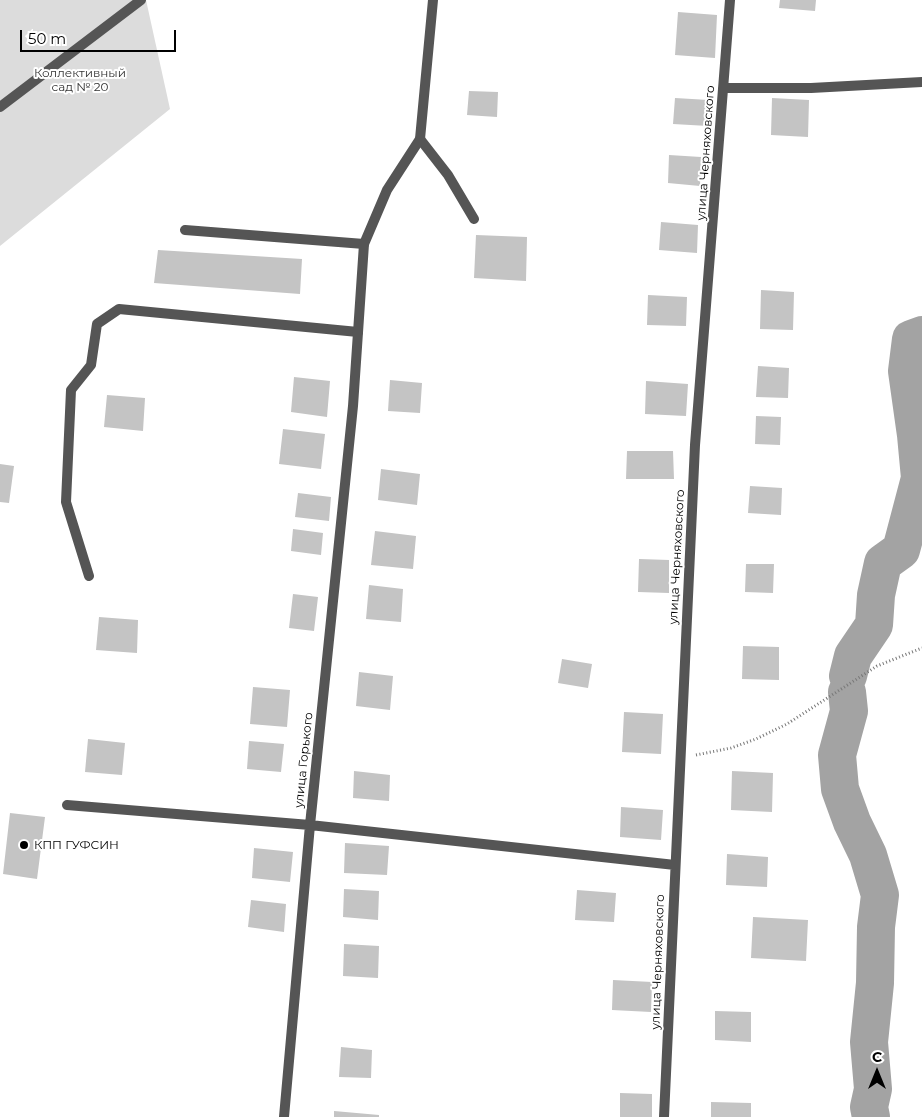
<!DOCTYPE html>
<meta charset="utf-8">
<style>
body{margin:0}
#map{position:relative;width:922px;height:1117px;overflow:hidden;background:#fff;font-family:Montserrat,sans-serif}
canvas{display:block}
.north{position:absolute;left:852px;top:1047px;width:50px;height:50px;-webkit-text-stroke:4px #fff;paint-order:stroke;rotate:0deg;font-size:14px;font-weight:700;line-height:20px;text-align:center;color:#000}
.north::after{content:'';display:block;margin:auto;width:18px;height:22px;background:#000;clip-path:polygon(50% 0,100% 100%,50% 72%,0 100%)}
.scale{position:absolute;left:20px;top:30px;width:156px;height:22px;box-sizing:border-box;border:2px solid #000;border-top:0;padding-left:6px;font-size:15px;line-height:18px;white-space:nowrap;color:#000;-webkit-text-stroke:4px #fff;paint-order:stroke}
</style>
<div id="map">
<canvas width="922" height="1117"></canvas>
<div class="north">С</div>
<div class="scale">50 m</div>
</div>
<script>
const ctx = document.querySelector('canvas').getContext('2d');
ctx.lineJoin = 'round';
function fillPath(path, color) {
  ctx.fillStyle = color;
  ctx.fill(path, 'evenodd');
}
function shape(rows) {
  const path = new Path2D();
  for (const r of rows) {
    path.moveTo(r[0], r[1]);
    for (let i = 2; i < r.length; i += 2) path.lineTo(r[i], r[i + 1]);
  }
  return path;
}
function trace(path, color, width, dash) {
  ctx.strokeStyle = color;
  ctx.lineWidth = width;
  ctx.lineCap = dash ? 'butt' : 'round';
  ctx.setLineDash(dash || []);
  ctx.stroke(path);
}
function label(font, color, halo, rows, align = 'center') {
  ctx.font = font + ' Montserrat,sans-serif';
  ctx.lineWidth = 4;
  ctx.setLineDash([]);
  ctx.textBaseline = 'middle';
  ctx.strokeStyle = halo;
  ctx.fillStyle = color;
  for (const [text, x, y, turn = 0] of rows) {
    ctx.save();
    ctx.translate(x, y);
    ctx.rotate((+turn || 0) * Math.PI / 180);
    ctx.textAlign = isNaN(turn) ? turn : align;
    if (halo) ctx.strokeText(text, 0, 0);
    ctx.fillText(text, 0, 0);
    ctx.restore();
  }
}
fillPath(shape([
 [0,0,146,0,170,109,0,246]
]), '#dcdcdc');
trace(shape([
 [848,676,853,656,874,625,876,595,883,563,901,550,920,478,916,435,907,371,911,339,922,335],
 [847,692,849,711,837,755,840,789,852,822,868,855,880,895,876,927,875,983,869,1042,873,1089,869,1107,871,1117]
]), '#a3a3a3', 38);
fillPath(shape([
 [780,0,816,0,815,11,779,8],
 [678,12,717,15,715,58,675,55],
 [469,91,498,92,497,117,467,115],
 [675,98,709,100,708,126,673,124],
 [772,98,809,100,808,137,771,135],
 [669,155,701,157,700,186,668,183],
 [661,222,698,225,697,253,659,250],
 [476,235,527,237,526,281,474,278],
 [158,250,302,259,300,294,154,283],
 [761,290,794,292,793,330,760,329],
 [648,295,687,297,686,326,647,325],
 [758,366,789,368,788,398,756,397],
 [294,377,330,381,327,417,291,412],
 [390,380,422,383,420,413,388,411],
 [646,381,688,384,686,416,645,414],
 [107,395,145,398,143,431,104,427],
 [756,416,781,417,780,445,755,444],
 [283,429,325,434,321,469,279,464],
 [627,451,673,451,674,479,626,479],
 [0,464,14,466,9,503,0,502],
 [381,469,420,474,417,505,378,500],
 [750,486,782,488,781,515,748,513],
 [298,493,331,497,329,521,295,517],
 [293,529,323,533,321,555,291,551],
 [375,531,416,536,413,569,371,565],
 [639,559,669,560,669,593,638,592],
 [746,564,774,564,773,593,745,592],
 [369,585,403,589,401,622,366,619],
 [293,594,318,597,314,631,289,628],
 [99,617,138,620,137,653,96,650],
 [743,646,779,647,779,680,742,679],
 [562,659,592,664,588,688,558,683],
 [359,672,393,676,390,710,356,706],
 [253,687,290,690,287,727,250,724],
 [624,712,663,714,661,754,622,752],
 [88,739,125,743,122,775,85,772],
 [249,741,284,744,281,772,247,769],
 [354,771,390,775,389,801,353,798],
 [732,771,773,773,772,812,731,810],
 [621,807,663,810,661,840,620,837],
 [10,813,45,817,37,879,3,874],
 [345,843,389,846,387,875,344,873],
 [254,848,293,852,290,882,252,878],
 [727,854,768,857,767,887,726,885],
 [344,889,379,891,378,920,343,917],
 [577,890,616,893,614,922,575,920],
 [251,900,286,904,284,932,248,927],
 [753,917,808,920,806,961,751,958],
 [344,944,379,946,378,978,343,976],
 [613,980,652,982,651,1012,612,1010],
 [715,1011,751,1012,751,1042,715,1040],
 [341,1047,372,1050,371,1078,339,1077],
 [620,1093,652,1094,652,1117,620,1117],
 [711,1102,751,1103,751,1117,711,1117],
 [334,1111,379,1115,379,1117,334,1117]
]), '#c4c4c4');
trace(shape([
 [696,755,731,748,756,739,787,724,877,666,922,648]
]), '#777', 3, [1, 2.5]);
trace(shape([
 [0,107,141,0],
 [420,139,448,175,474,219],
 [185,230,364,244],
 [89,576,66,502,71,390,91,365,97,324,119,309,358,332]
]), '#555', 10);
trace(shape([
 [723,88,811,88,922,82],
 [67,805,310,825,675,865],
 [284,1117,310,825,353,406,364,244,387,190,420,139,433,0],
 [664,1117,695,445,730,0]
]), '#555', 10);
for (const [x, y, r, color] of [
 [24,845,5,"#000"]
]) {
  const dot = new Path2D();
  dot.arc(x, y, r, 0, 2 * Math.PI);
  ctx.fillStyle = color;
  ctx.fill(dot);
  trace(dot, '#fff', 2);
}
label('12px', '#333', '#fff', [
 ["Коллективный",80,73],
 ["сад № 20",80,87]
]);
label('12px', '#000', '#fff', [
 ["улица Черняховского",706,153,-86],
 ["улица Черняховского",677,557,-87],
 ["улица Горького",304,760,-84],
 ["улица Черняховского",658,962,-88]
]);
label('12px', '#000', '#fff', [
 ["КПП ГУФСИН",34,845]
], 'left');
</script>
